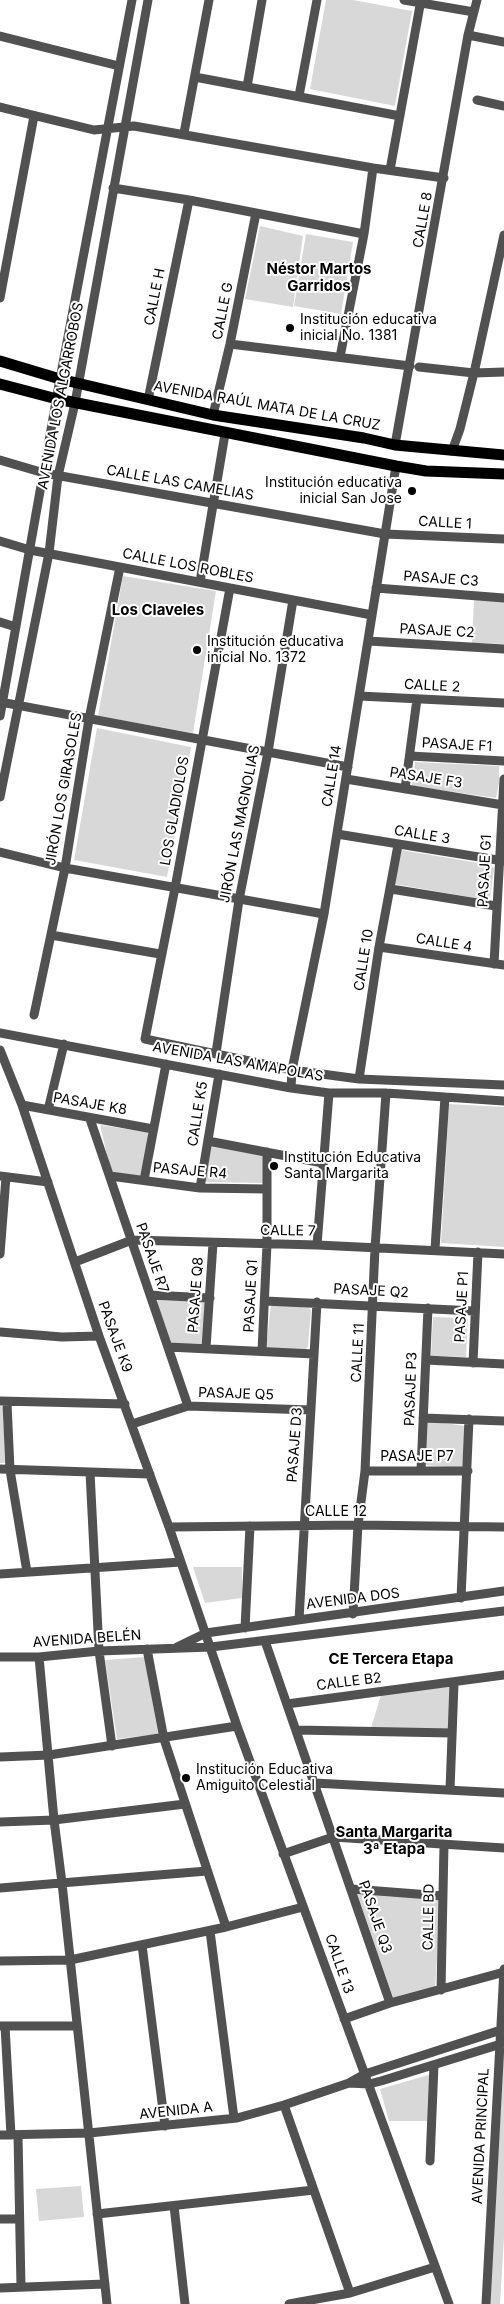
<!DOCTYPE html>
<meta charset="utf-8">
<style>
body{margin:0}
canvas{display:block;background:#fff}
</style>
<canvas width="504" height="2304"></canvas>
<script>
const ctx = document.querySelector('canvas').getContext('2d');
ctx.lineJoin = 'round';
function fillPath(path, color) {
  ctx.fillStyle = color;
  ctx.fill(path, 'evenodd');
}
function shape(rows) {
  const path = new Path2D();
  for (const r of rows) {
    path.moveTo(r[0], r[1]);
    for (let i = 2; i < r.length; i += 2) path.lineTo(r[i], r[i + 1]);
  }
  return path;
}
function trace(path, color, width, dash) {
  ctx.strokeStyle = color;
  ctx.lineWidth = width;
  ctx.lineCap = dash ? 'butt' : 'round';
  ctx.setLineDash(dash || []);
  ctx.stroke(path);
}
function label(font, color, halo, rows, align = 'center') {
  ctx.font = font + ' Inter,sans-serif';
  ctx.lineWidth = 4;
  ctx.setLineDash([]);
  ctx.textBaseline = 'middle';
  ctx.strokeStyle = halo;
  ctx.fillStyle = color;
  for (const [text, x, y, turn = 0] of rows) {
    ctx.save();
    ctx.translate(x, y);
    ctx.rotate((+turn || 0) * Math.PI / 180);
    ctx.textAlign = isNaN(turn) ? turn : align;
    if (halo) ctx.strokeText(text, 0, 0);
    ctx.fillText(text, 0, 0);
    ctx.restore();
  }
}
fillPath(shape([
 [326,0,353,0,412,11,395,106,310,89],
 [260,226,303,236,293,307,245,299],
 [306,234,353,242,341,314,294,306],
 [123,576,216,591,193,733,98,716],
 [474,600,504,601,504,644,472,643],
 [97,728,191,747,167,877,74,860],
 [415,762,499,766,499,783,496,798,412,786],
 [401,850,491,865,494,868,490,899,487,900,394,884],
 [449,1104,504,1107,504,1247,441,1243],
 [100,1125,147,1132,149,1135,140,1176,111,1172],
 [212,1144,264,1154,263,1183,205,1182],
 [158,1300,205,1302,203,1343,200,1345,171,1344,157,1302],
 [271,1304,309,1308,311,1310,308,1347,305,1350,266,1349],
 [433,1317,468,1318,466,1357,431,1356],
 [0,1406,3,1407,5,1463,0,1463],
 [428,1421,466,1426,462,1468,423,1465,426,1423],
 [193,1567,242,1567,242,1598,205,1603],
 [145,1657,158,1734,117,1739,105,1660],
 [452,1685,450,1732,371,1728,381,1695],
 [357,1893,441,1897,435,1989,394,2000],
 [504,2050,504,2237,500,2304,490,2304],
 [432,2074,428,2121,389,2121,380,2089],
 [81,2186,84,2217,39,2221,36,2189]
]), '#d8d8d8');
trace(shape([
 [404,0,474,12],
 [468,35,504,42],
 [0,36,119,66],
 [195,77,400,116],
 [247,87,262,0],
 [299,96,317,0],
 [477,100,504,106],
 [0,107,94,130,134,126,373,168,444,178],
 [184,133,209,0],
 [390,170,421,0],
 [113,188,189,200,364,234],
 [0,298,34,116],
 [230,344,410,366],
 [340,357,364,234,373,168],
 [419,367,474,373,504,372],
 [148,400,189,200],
 [213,415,230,344,256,213],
 [395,445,468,35,477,0],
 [452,451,460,429,474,373,504,235],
 [0,460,44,473,385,534,504,539],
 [0,541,30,550,372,615],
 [200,582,225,434],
 [230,588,175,888,145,1039,292,1070,359,1079,504,1085],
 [376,588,504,598],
 [0,622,16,627],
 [368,641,504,649],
 [359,696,504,703],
 [0,702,348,767],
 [0,716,60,379,132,0],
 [410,756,504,761],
 [346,779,503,805],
 [405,789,417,699],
 [0,797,49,553,58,476,75,403,148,0],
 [337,834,504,861],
 [0,852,65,868,324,914],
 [391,889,496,906],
 [51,935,160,954],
 [379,947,504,965],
 [494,964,504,779],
 [34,1015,65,868,89,719,120,567],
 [0,1033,291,1088,329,1093,386,1093,504,1101],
 [0,1050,22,1105,99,1336,169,1527,237,1726,449,2304],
 [216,1053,239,900,268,752,293,600],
 [359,1079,379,947,398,845],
 [291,1088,292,1070,324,914,396,466],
 [22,1105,153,1129],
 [48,1110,64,1044],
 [90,1119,188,1406],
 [208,1141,323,1163],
 [0,1176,48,1182],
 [110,1176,200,1188,267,1189],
 [144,1180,166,1064],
 [200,1188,219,1074],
 [317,1245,329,1093],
 [435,1249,445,1097],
 [0,1254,6,1177],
 [75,1262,132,1240,317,1245,504,1254],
 [150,1295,210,1298],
 [265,1301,475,1311],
 [0,1332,62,1337,99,1336],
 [168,1347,314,1354],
 [206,1348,213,1243],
 [262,1351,267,1244,267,1152],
 [426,1360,504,1364],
 [473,1363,478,1252],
 [0,1401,125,1404],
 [7,1403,10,1470,27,1572],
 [423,1418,504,1421],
 [132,1424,188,1406,311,1410],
 [0,1469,150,1474],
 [421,1470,428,1308],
 [365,1471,468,1471],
 [90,1472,99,1651,112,1746],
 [169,1527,358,1525,504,1527],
 [0,1574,181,1562],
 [461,1598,469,1419],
 [353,1614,358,1525,365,1471,375,1248,386,1093],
 [299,1620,317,1302],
 [245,1628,250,1526],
 [265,1641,390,2003],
 [177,1647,206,1633,504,1591],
 [147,1649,164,1739,226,1927],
 [0,1657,39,1657,99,1651,211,1647,504,1611],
 [39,1657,54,1820,62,1883,107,2304],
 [287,1704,504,1675],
 [296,1730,452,1733],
 [0,1757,49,1755,237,1726],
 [314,1783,504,1793],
 [450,1790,454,1683],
 [0,1822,54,1820,185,1804],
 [283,1854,333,1837,504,1848],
 [0,1888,207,1871],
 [352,1889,443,1896],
 [210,1931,234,2118],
 [142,1945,165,2126],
 [0,1961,70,1960,226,1927,303,1907],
 [441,1990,444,1845],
 [344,2019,390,2003,504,1972],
 [0,2026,77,2026],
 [5,2026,11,2135],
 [349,2083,369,2084,381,2081,504,2043],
 [284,2105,350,2293],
 [0,2135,89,2133,237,2118,284,2105,349,2083,365,2074,504,2029],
 [18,2135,21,2287],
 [430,2161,434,2065],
 [174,2206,185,2304],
 [97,2214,314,2190],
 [0,2219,19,2219],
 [0,2288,105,2284],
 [289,2304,350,2293,435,2267],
 [486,2304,504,1969]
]), '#515151', 9);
trace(shape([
 [0,361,60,379,213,415,364,438,395,445,504,455],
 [0,384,57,399,396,466,426,471,504,474]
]), '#000', 11);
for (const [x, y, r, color] of [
 [290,328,5,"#000"],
 [412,491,5,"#000"],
 [197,650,5,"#000"],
 [274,1166,5,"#000"],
 [186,1778,5,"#000"]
]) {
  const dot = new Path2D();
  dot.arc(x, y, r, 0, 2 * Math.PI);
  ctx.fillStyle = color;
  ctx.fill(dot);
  trace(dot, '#fff', 2);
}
label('14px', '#000', '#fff', [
 ["CALLE 8",423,220,-80],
 ["CALLE H",155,297,-79],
 ["CALLE G",223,311,-79],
 ["AVENIDA LOS ALGARROBOS",61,396,-79],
 ["AVENIDA RAÚL MATA DE LA CRUZ",267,406,10],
 ["CALLE LAS CAMELIAS",180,483,10],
 ["CALLE 1",445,523,3],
 ["CALLE LOS ROBLES",188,566,11],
 ["PASAJE C3",441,579,4],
 ["PASAJE C2",437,631,3],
 ["CALLE 2",432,686,3],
 ["PASAJE F1",457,745,3],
 ["CALLE 14",332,776,-81],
 ["PASAJE F3",426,778,9],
 ["JIRÓN LOS GIRASOLES",64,789,-80],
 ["LOS GLADIOLOS",175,811,-80],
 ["JIRÓN LAS MAGNOLIAS",240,824,-79],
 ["CALLE 3",422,835,9],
 ["PASAJE G1",485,871,-87],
 ["CALLE 4",444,943,9],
 ["CALLE 10",364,960,-81],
 ["AVENIDA LAS AMAPOLAS",238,1062,10],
 ["PASAJE K8",90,1104,10],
 ["CALLE K5",198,1114,-81],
 ["PASAJE R4",190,1171,5],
 ["CALLE 7",288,1231,1],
 ["PASAJE R7",152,1258,71],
 ["PASAJE Q2",371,1291,3],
 ["PASAJE Q8",196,1295,-86],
 ["PASAJE Q1",251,1296,-87],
 ["PASAJE P1",462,1307,-87],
 ["PASAJE K9",115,1337,70],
 ["CALLE 11",358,1353,-87],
 ["PASAJE P3",411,1389,-88],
 ["PASAJE Q5",236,1394,2],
 ["PASAJE D3",295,1445,-86],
 ["PASAJE P7",417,1457],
 ["CALLE 12",336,1512],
 ["AVENIDA DOS",353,1599,-7],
 ["AVENIDA BELÉN",87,1639,-4],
 ["CALLE B2",349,1682,-7],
 ["PASAJE Q3",375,1917,71],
 ["CALLE BD",429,1917,-89],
 ["CALLE 13",339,1964,71],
 ["AVENIDA A",176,2111,-6],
 ["AVENIDA PRINCIPAL",481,2136,-87]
]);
label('14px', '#000', '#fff', [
 ["Institución educativa",300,320],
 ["inicial No. 1381",300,336],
 ["Institución educativa",402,483,"right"],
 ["inicial San Jose",402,499,"right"],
 ["Institución educativa",207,642],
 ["inicial No. 1372",207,658],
 ["Institución Educativa",284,1158],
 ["Santa Margarita",284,1174],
 ["Institución Educativa",196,1770],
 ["Amiguito Celestial",196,1786]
], 'left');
label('bold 15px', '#000', '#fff', [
 ["Néstor Martos",319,269],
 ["Garridos",319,286],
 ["Los Claveles",158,610],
 ["CE Tercera Etapa",391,1659],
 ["Santa Margarita",394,1832],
 ["3ª Etapa",394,1849]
]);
</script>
